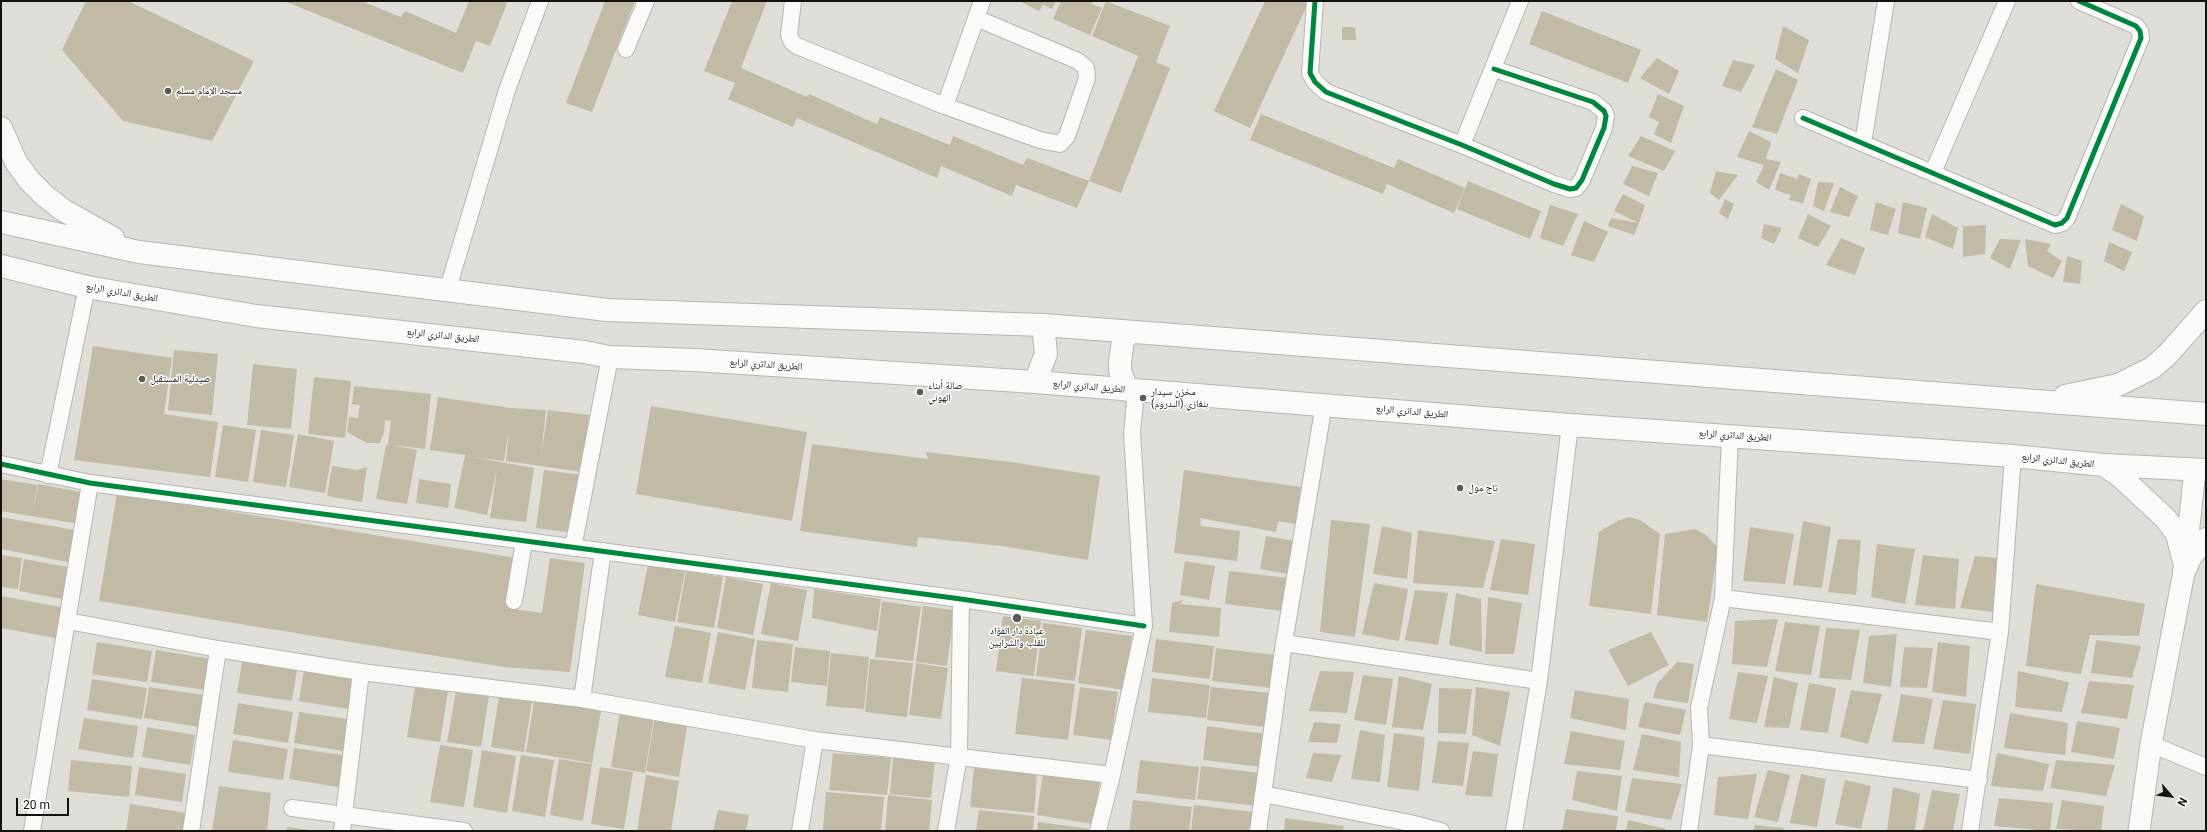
<!DOCTYPE html>
<meta charset="utf-8">
<style>
body{margin:0}
#map{position:relative;width:2207px;height:832px;overflow:hidden;background:#deddd8;font-family:Roboto,sans-serif}
canvas{display:block}
.frame{position:absolute;inset:0;border:2px solid #13120e;pointer-events:none}
.north{position:absolute;left:2151px;top:776px;width:40px;height:40px;-webkit-text-stroke:3px #fff;paint-order:stroke;rotate:118deg;font-size:11px;font-weight:700;line-height:16px;text-align:center;color:#13120e}
.north::after{content:'';display:block;margin:auto;width:14px;height:18px;background:#13120e;clip-path:polygon(50% 0,100% 100%,50% 72%,0 100%)}
.scale{position:absolute;left:16px;top:798px;width:53px;height:18px;box-sizing:border-box;border:2px solid #13120e;border-top:0;padding-left:5px;font-size:12px;line-height:14px;white-space:nowrap;color:#13120e;-webkit-text-stroke:3px #fff;paint-order:stroke}
</style>
<div id="map">
<canvas width="2207" height="832"></canvas>
<div class="frame"></div>
<div class="north">N</div>
<div class="scale">20 m</div>
</div>
<script>
const ctx = document.querySelector('canvas').getContext('2d');
ctx.lineJoin = 'round';
function fillPath(path, color) {
  ctx.fillStyle = color;
  ctx.fill(path, 'evenodd');
}
function shape(rows) {
  const path = new Path2D();
  for (const r of rows) {
    path.moveTo(r[0], r[1]);
    for (let i = 2; i < r.length; i += 2) path.lineTo(r[i], r[i + 1]);
  }
  return path;
}
function trace(path, color, width, dash) {
  ctx.strokeStyle = color;
  ctx.lineWidth = width;
  ctx.lineCap = dash ? 'butt' : 'round';
  ctx.setLineDash(dash || []);
  ctx.stroke(path);
}
function label(font, color, halo, rows, align = 'center') {
  ctx.font = font + ' Roboto,"Noto Naskh Arabic",sans-serif';
  ctx.lineWidth = 3;
  ctx.setLineDash([]);
  ctx.textBaseline = 'middle';
  ctx.strokeStyle = halo;
  ctx.fillStyle = color;
  for (const [text, x, y, turn = 0] of rows) {
    ctx.save();
    ctx.translate(x, y);
    ctx.rotate((+turn || 0) * Math.PI / 180);
    ctx.textAlign = isNaN(turn) ? turn : align;
    if (halo) ctx.strokeText(text, 0, 0);
    ctx.fillText(text, 0, 0);
    ctx.restore();
  }
}
fillPath(shape([
 [86,1,128,1,254,61,212,141,123,121,62,50],
 [284,1,361,1,401,17,405,11,456,33,469,1,508,1,490,46,476,41,463,73],
 [605,1,635,1,592,112,566,103],
 [732,1,767,1,741,68,807,97,809,94,877,124,880,117,950,145,953,136,1023,165,1027,158,1089,181,1077,208,1016,185,1012,196,941,166,937,178,797,118,793,127,728,99,735,83,704,71],
 [1019,1,1056,1,1052,9,1043,5,1039,11],
 [1061,1,1093,1,1092,4,1102,8,1090,35,1053,19],
 [1106,1,1170,26,1156,62,1170,68,1121,193,1089,181,1138,56,1092,36],
 [1265,1,1309,1,1250,128,1214,111],
 [1542,11,1641,50,1628,83,1529,44],
 [1783,26,1809,40,1798,73,1775,59],
 [1342,27,1355,27,1356,40,1342,40],
 [1657,58,1679,71,1669,94,1640,78],
 [1733,60,1755,65,1741,92,1722,86],
 [1776,69,1798,80,1777,134,1752,127],
 [1658,94,1684,106,1671,143,1654,134,1659,122,1649,117],
 [1261,114,1394,168,1398,159,1465,188,1454,213,1387,184,1383,194,1250,140],
 [1749,131,1771,142,1766,159,1781,162,1769,190,1756,182,1764,165,1737,157],
 [1641,136,1675,151,1664,171,1628,156],
 [1632,166,1658,173,1649,196,1623,184],
 [1716,171,1738,175,1719,200,1710,193],
 [1780,173,1797,179,1799,174,1811,179,1803,203,1789,200,1791,195,1775,190],
 [1468,181,1541,211,1530,239,1457,209],
 [1818,182,1834,183,1824,211,1813,206],
 [1840,187,1858,196,1849,217,1830,212],
 [1623,194,1645,205,1639,223,1614,211],
 [1725,199,1734,204,1728,219,1719,213],
 [1876,202,1896,209,1888,235,1870,230],
 [1903,202,1927,208,1920,239,1898,233],
 [2121,204,2144,216,2137,241,2112,230],
 [1550,205,1578,214,1563,246,1540,238],
 [1808,214,1831,226,1818,247,1798,238],
 [1932,214,1958,228,1953,249,1925,237],
 [1611,218,1639,223,1634,235,1608,226],
 [1584,221,1608,232,1594,262,1571,255],
 [1764,224,1782,228,1774,244,1761,238],
 [1986,225,1985,254,1963,257,1963,226],
 [1841,238,1865,248,1855,275,1826,265],
 [2000,239,2021,240,2010,269,1990,258],
 [2025,239,2051,244,2047,251,2062,261,2053,278,2028,266],
 [2109,242,2132,252,2124,271,2104,261],
 [2067,256,2082,261,2080,284,2063,282],
 [93,346,172,358,164,414,218,422,210,477,74,460],
 [174,350,218,354,212,415,168,410],
 [253,364,297,369,291,429,247,425],
 [314,377,351,381,345,438,308,434],
 [354,386,431,394,425,449,391,445,417,450,407,504,376,499,386,445,388,445,391,421,385,420,384,432,380,443,367,443,347,432,349,417,358,418,360,405,352,404],
 [438,397,511,408,546,410,541,455,548,410,589,415,582,472,506,461,509,430,504,461,472,457,534,468,526,522,490,518,497,469,487,515,454,508,465,455,430,450],
 [651,406,807,432,792,521,636,494],
 [223,425,256,430,248,482,215,477],
 [261,430,294,435,286,487,253,482],
 [298,434,334,441,325,493,289,487],
 [812,444,928,459,926,452,1011,462,1100,476,1088,560,1001,546,918,537,917,547,800,531],
 [332,466,357,470,367,467,362,502,327,496],
 [544,470,582,475,574,533,536,528],
 [1184,470,1301,487,1295,524,1278,521,1276,532,1200,518,1201,526,1240,531,1237,561,1174,553],
 [1,479,37,485,33,513,38,484,86,493,80,524,1,511],
 [419,479,451,484,448,508,416,503],
 [117,493,522,559,514,609,542,613,550,558,585,563,570,672,504,667,99,601],
 [1,517,80,531,73,563,1,549],
 [1629,517,1640,520,1660,534,1651,614,1589,606,1599,532,1619,520],
 [1331,520,1370,524,1355,637,1320,632],
 [1803,521,1831,527,1822,588,1793,585],
 [1382,526,1412,533,1407,579,1373,574],
 [1750,527,1794,534,1785,584,1743,581],
 [1695,529,1706,535,1718,548,1707,622,1657,615,1665,534],
 [1418,530,1495,541,1483,588,1413,583],
 [1266,536,1294,541,1288,574,1260,569],
 [1501,539,1535,544,1528,595,1490,590],
 [1838,539,1861,540,1856,595,1828,592],
 [1877,544,1915,549,1905,604,1871,597],
 [1,555,22,558,18,589,1,587],
 [1923,555,1959,559,1955,609,1915,605],
 [1975,556,1998,558,1993,612,1960,608],
 [24,559,73,568,67,600,19,591],
 [1185,561,1215,566,1209,600,1180,595],
 [648,564,685,571,675,622,638,615],
 [686,571,723,577,714,628,677,622],
 [1229,571,1288,578,1284,611,1225,604],
 [726,577,763,584,753,635,717,628],
 [771,583,807,590,798,641,761,634],
 [1374,583,1408,589,1399,641,1362,634],
 [2036,584,2145,604,2139,636,2090,635,2081,674,2026,666],
 [814,589,881,599,877,631,812,618],
 [1415,590,1448,593,1438,645,1405,640],
 [1456,593,1481,599,1482,652,1449,645],
 [1,596,66,608,60,639,1,628],
 [1488,597,1522,603,1514,654,1485,654],
 [1183,600,1180,604,1221,608,1219,637,1169,632,1172,603],
 [882,601,921,607,913,661,875,657],
 [923,606,954,610,947,666,916,662],
 [1003,616,1041,621,1034,676,996,671],
 [1778,619,1767,667,1732,664,1735,621],
 [1785,622,1820,626,1811,675,1775,671],
 [1043,623,1082,628,1075,681,1036,676],
 [675,626,711,633,702,683,665,677],
 [1826,628,1860,630,1851,680,1819,678],
 [1086,630,1132,636,1124,690,1078,683],
 [718,632,755,639,745,690,708,683],
 [1651,632,1669,665,1628,686,1608,650],
 [1897,634,1891,687,1863,683,1869,636],
 [1156,639,1214,646,1210,679,1152,672],
 [757,640,793,644,788,692,752,688],
 [2096,640,2141,646,2132,678,2091,673],
 [97,642,152,651,147,682,92,674],
 [1938,642,1970,646,1966,697,1932,692],
 [795,647,830,651,827,686,791,682],
 [1904,647,1933,648,1927,688,1900,687],
 [1216,648,1275,655,1271,688,1212,681],
 [156,650,211,659,206,690,151,682],
 [831,653,869,657,864,709,826,706],
 [870,659,913,663,907,717,865,712],
 [242,662,297,670,292,701,237,693],
 [1677,662,1694,664,1688,703,1653,698,1657,684],
 [916,663,948,668,941,719,909,715],
 [304,670,359,679,354,710,299,701],
 [1320,671,1354,672,1347,713,1309,711],
 [2018,671,2069,682,2062,712,2015,707],
 [1738,672,1768,676,1757,723,1729,719],
 [1363,675,1393,679,1386,725,1354,720],
 [1399,676,1432,684,1423,730,1392,727],
 [1774,677,1798,683,1789,728,1764,727],
 [1022,678,1075,684,1068,740,1015,734],
 [1152,678,1210,685,1206,718,1148,712],
 [92,679,147,688,142,719,87,710],
 [416,680,449,685,440,742,407,737],
 [2089,681,2134,685,2127,719,2081,713],
 [1809,683,1836,688,1828,733,1800,730],
 [457,685,490,690,481,747,447,742],
 [149,687,204,695,199,727,144,718],
 [1080,687,1118,692,1111,740,1073,735],
 [1211,687,1270,693,1266,727,1207,720],
 [1476,687,1510,692,1500,746,1472,735],
 [1439,688,1472,689,1466,734,1438,733],
 [500,690,533,695,524,752,491,747],
 [1575,690,1629,699,1626,730,1570,718],
 [1851,690,1882,694,1868,744,1840,737],
 [1901,694,1933,699,1924,744,1892,742],
 [535,695,602,706,592,763,526,752],
 [1943,700,1976,704,1970,754,1933,749],
 [1645,702,1686,710,1680,735,1638,727],
 [238,703,293,712,288,743,233,734],
 [620,711,654,716,645,773,611,767],
 [299,712,354,720,349,752,294,743],
 [2010,713,2068,723,2065,755,2004,748],
 [655,715,688,720,679,777,646,771],
 [84,718,138,726,133,758,78,749],
 [2077,721,2120,728,2114,759,2071,752],
 [1314,722,1341,724,1337,743,1308,742],
 [1207,726,1266,734,1262,767,1203,760],
 [147,727,195,735,190,765,142,757],
 [1360,730,1385,735,1380,782,1351,779],
 [1571,731,1625,741,1620,770,1564,764],
 [1394,733,1425,737,1419,791,1387,787],
 [1642,734,1681,742,1679,777,1633,770],
 [233,740,288,749,283,780,228,772],
 [1438,741,1469,743,1463,786,1432,783],
 [440,745,473,750,464,807,430,802],
 [294,748,349,756,344,788,289,779],
 [482,750,516,756,507,813,473,807],
 [1473,751,1498,754,1492,797,1465,795],
 [833,753,891,758,887,795,829,790],
 [1313,753,1341,755,1332,782,1306,778],
 [1997,753,2049,764,2043,791,1991,786],
 [521,755,554,760,545,817,512,811],
 [893,756,935,760,931,798,890,794],
 [559,759,592,764,583,821,550,815],
 [71,760,132,766,129,797,68,791],
 [1140,760,1199,767,1195,800,1136,793],
 [2056,760,2115,765,2106,796,2050,788],
 [1201,766,1260,773,1256,806,1197,799],
 [139,767,186,774,182,802,135,795],
 [600,767,633,772,624,829,591,824],
 [974,768,1037,774,1034,813,970,807],
 [1768,770,1790,775,1778,822,1754,817],
 [1577,771,1622,776,1617,811,1572,800],
 [1043,772,1100,781,1093,824,1037,815],
 [1757,774,1748,819,1714,815,1718,777],
 [1801,774,1826,779,1817,827,1790,823],
 [646,775,679,781,671,831,637,831],
 [1632,778,1682,784,1671,820,1625,812],
 [1845,780,1871,786,1861,829,1835,824],
 [219,786,271,793,267,831,212,831],
 [1893,787,1920,794,1915,831,1887,830],
 [1932,790,1960,794,1953,831,1923,831],
 [826,792,884,797,881,831,823,830],
 [888,795,932,800,929,831,885,831],
 [1999,798,2053,803,2050,831,1994,826],
 [1133,800,1192,807,1189,831,1129,831],
 [2062,800,2104,806,2101,831,2056,829],
 [130,804,187,813,184,831,126,831],
 [1194,805,1253,812,1250,831,1191,831],
 [1566,809,1618,816,1616,831,1562,831],
 [718,810,749,815,746,831,713,831],
 [979,810,1034,816,1033,831,976,831],
 [1285,818,1344,826,1343,831,1284,831],
 [1628,820,1666,829,1666,831,1626,831],
 [1038,822,1091,829,1091,831,1037,831],
 [1755,825,1784,828,1783,831,1753,831],
 [287,827,310,830,310,831,286,831]
]), '#c1bba5');
const minor = shape([
 [793,1,789,35,792,42,797,46,945,106,1040,140,1060,144,1067,136,1087,78,1086,68,1078,61,976,18],
 [1315,1,1310,73,1315,82,1326,92,1462,145,1554,184,1570,189,1576,188,1582,180,1604,128,1606,116,1604,111,1593,102,1494,69],
 [626,49,646,1],
 [945,106,982,1],
 [1803,118,2055,225,2062,223,2067,218,2141,38,2140,31,2136,26,2079,1],
 [1863,143,1886,1],
 [1462,145,1520,1],
 [1933,172,2007,1],
 [447,292,507,90,540,1],
 [1,464,90,483,961,599,1144,626],
 [48,475,87,287],
 [573,548,610,357],
 [1723,598,2000,632],
 [514,601,524,542],
 [68,621,218,649,361,672,582,699,815,740,1112,775],
 [1284,643,1539,681],
 [582,699,603,551],
 [2151,744,2206,767],
 [1701,745,1979,780],
 [1263,794,1410,823,1441,831],
 [292,808,464,831],
 [32,831,90,483],
 [191,831,218,649],
 [342,831,361,672],
 [800,831,815,740],
 [946,831,959,756,961,599],
 [1098,831,1112,775,1144,626,1132,433,1136,391],
 [1258,831,1284,643,1324,404],
 [1514,831,1539,681,1570,425],
 [1689,831,1701,745,1699,708,1723,598,1730,435],
 [1970,831,2000,632,2013,456]
]);
const tertiary = shape([
 [2139,831,2151,744,2184,572,2195,470]
]);
const primary = shape([
 [1,128,16,162,29,180,45,196,63,210,113,238],
 [1,222,139,252,607,310,1043,325,2206,414],
 [1,266,87,287,256,316,584,352,610,357,695,360,1035,382,1570,425,2013,456,2104,465,2206,470],
 [1035,382,1046,354,1043,325],
 [1127,390,1120,371,1120,361,1123,341,1128,332],
 [2065,396,2118,385,2152,368,2168,354,2206,311],
 [2104,465,2121,477,2166,519,2177,534,2184,562],
 [2184,572,2191,556,2206,539]
]);
trace(minor, '#b6b5b1', 18);
trace(tertiary, '#b6b5b1', 23);
trace(primary, '#b6b5b1', 24);
trace(minor, '#fafaf9', 16);
trace(tertiary, '#fafaf9', 21);
trace(primary, '#fafaf9', 22);
trace(shape([
 [1315,1,1310,73,1315,82,1326,92,1462,145,1554,184,1570,189,1576,188,1582,180,1604,128,1606,116,1604,111,1593,102,1494,69],
 [1803,118,2055,225,2062,223,2067,218,2141,38,2140,31,2136,26,2079,1],
 [1,464,90,483,961,599,1144,626]
]), '#00873e', 5);
for (const [x, y, r, color] of [
 [168,91,4,"#5a5955"],
 [142,379,4,"#5a5955"],
 [920,392,4,"#5a5955"],
 [1143,398,4,"#5a5955"],
 [1460,488,4,"#5a5955"],
 [1017,618,5,"#5a5955"]
]) {
  const dot = new Path2D();
  dot.arc(x, y, r, 0, 2 * Math.PI);
  ctx.fillStyle = color;
  ctx.fill(dot);
  trace(dot, '#fff', 1.5);
}
label('10px', '#13120e', '#fff', [
 ["مسجد الإمام مسلم",176,91],
 ["صيدلية المستقبل",150,379],
 ["صالة أبناء",928,386],
 ["الهوني",928,398],
 ["مخزن سيدار",1151,392],
 ["بنغازي (البدروم)",1151,404],
 ["تاج مول",1468,488],
 ["عيادة دار الفؤاد",1017,631,"center"],
 ["للقلب والشرايين",1017,643,"center"]
], 'left');
label('10px', '#13120e', '#fff', [
 ["الطريق الدائري الرابع",122,293,10],
 ["الطريق الدائري الرابع",443,336,6],
 ["الطريق الدائري الرابع",766,365,4],
 ["الطريق الدائري الرابع",1089,387,5],
 ["الطريق الدائري الرابع",1412,412,5],
 ["الطريق الدائري الرابع",1735,436,4],
 ["الطريق الدائري الرابع",2058,461,6]
]);
</script>
